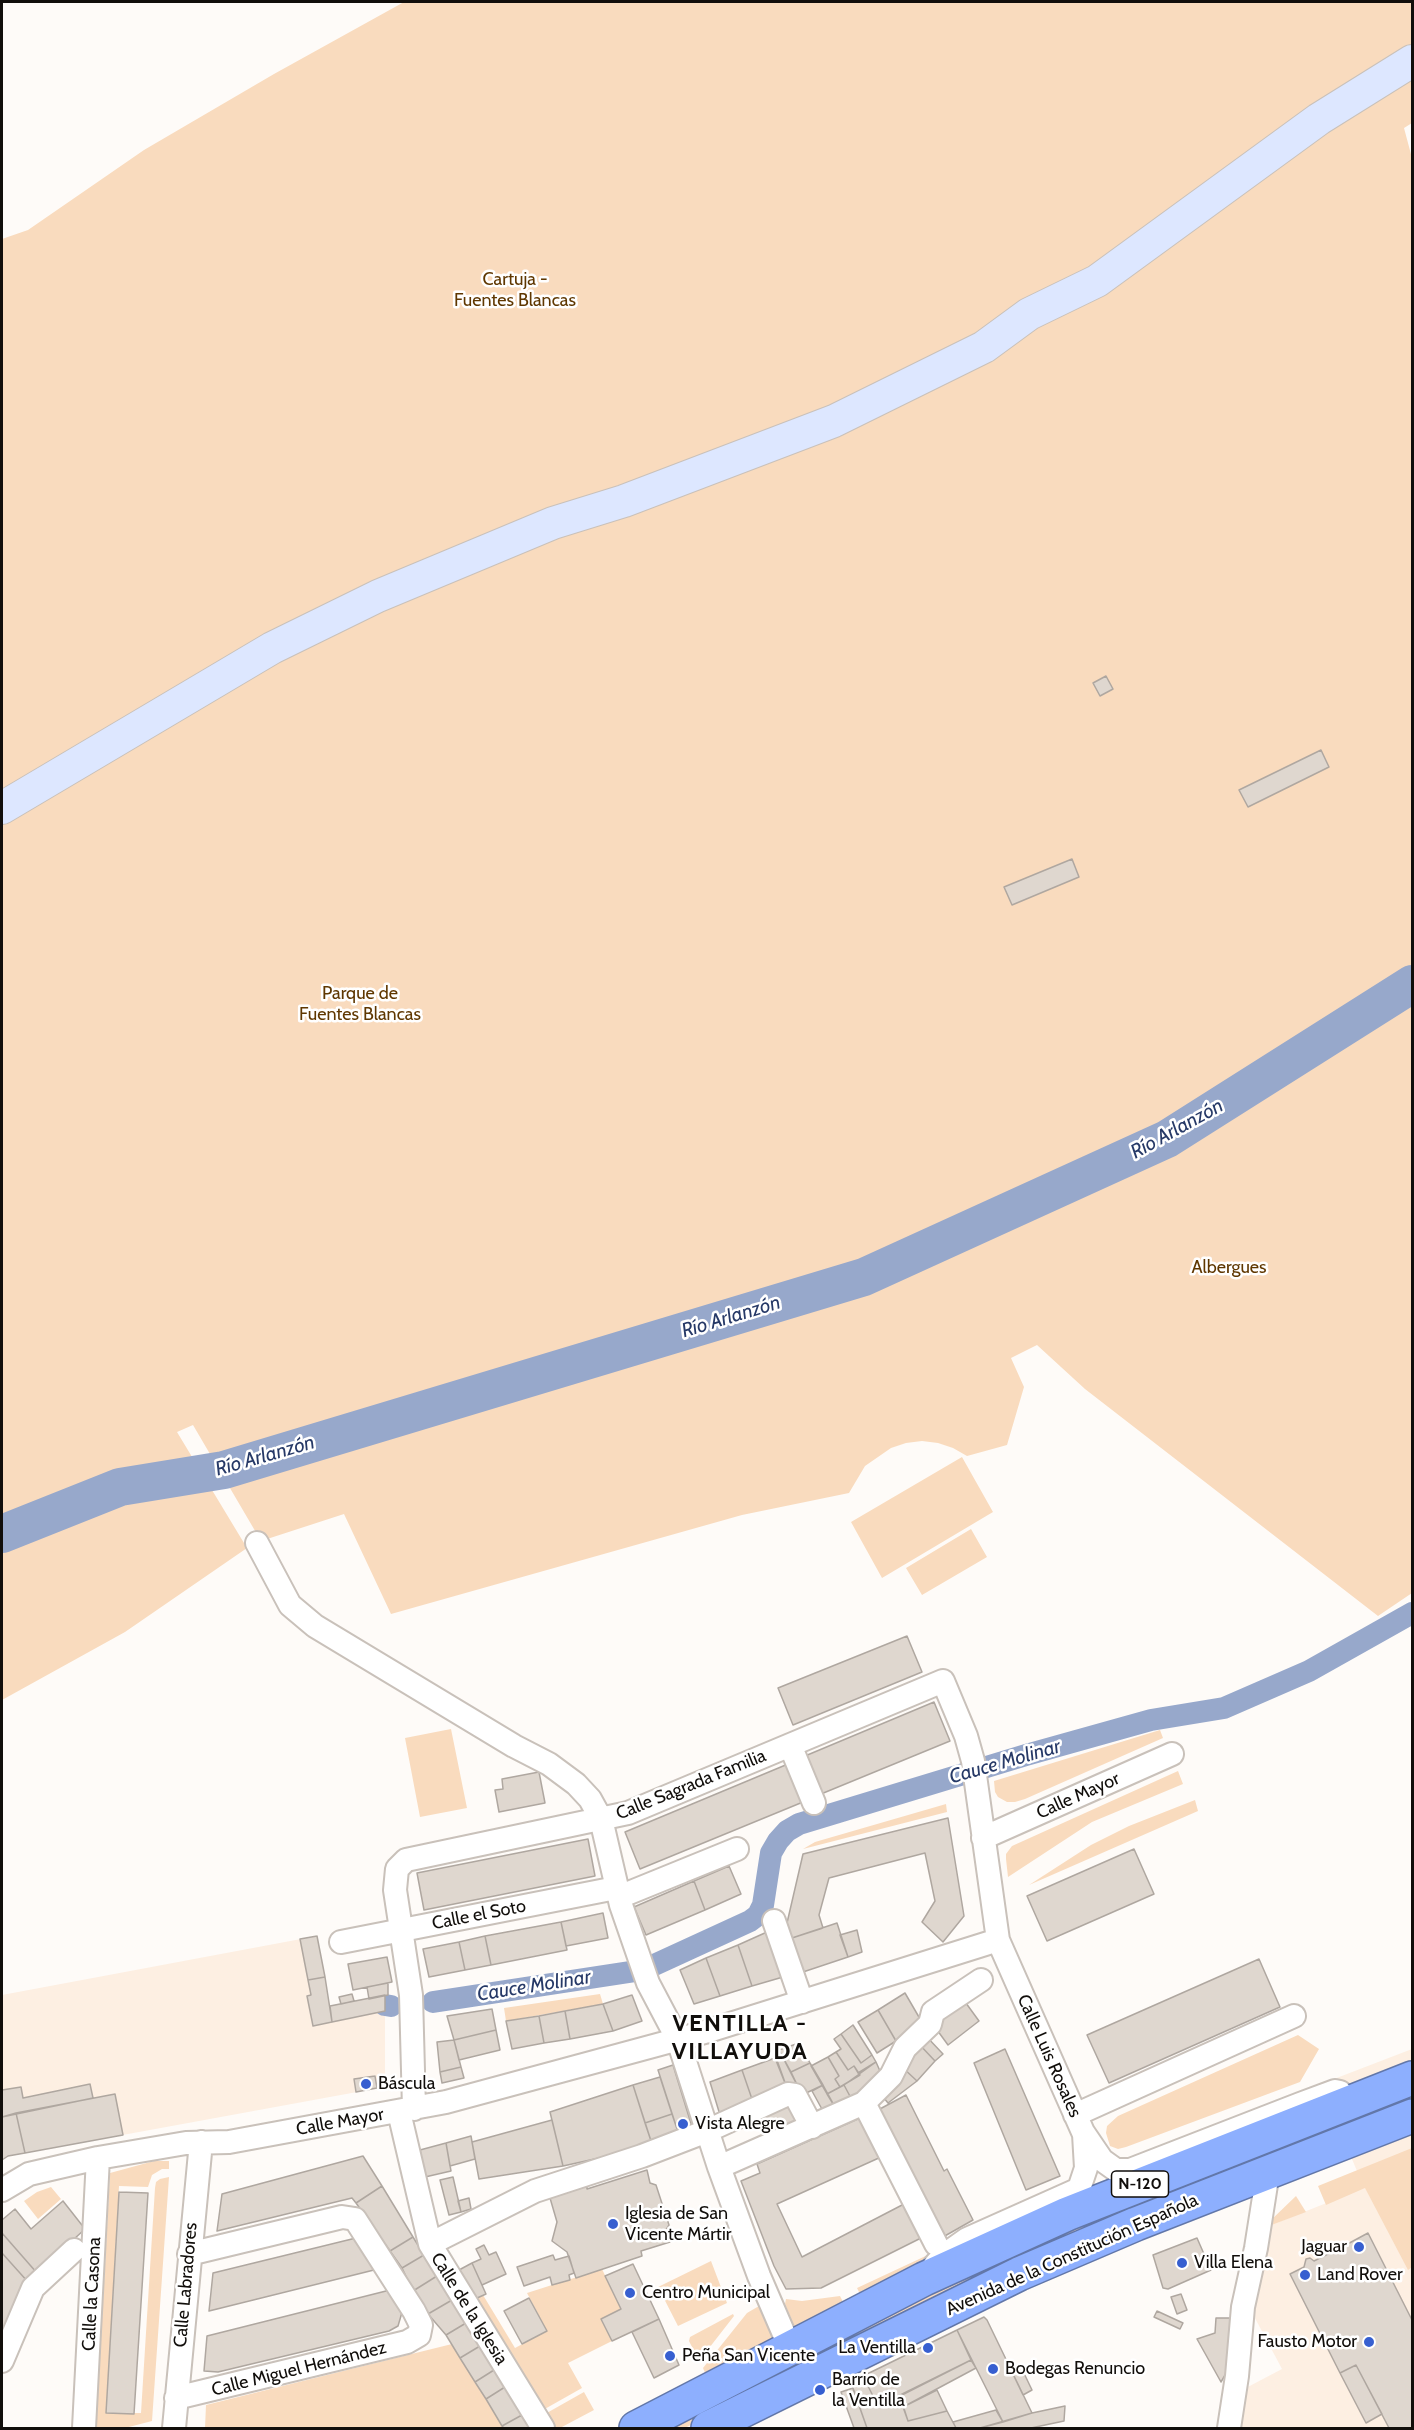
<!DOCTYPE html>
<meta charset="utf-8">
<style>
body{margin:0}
#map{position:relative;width:1414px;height:2430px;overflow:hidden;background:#fefbf8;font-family:Cabin,sans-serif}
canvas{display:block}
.frame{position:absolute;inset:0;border:3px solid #110e0b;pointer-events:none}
</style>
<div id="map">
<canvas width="1414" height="2430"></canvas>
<div class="frame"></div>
</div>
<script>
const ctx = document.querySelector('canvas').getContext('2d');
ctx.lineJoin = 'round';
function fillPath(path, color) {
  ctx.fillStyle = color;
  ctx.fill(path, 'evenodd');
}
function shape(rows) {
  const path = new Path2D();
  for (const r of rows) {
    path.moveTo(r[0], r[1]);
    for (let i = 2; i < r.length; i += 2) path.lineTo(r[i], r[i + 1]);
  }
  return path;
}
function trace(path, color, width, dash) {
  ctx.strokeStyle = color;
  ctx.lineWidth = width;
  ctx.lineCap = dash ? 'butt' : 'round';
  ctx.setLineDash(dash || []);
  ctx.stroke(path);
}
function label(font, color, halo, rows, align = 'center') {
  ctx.font = font + ' Cabin,sans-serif';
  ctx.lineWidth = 5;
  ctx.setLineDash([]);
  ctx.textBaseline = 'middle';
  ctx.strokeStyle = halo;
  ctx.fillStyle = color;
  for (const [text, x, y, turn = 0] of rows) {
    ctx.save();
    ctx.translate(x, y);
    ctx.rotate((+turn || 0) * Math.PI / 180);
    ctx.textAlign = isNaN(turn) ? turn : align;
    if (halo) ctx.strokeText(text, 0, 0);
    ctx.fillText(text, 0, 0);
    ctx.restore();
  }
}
fillPath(shape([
 [317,1936,330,2006,385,1995,385,2076,379,2088,8,2156,2,2160,2,1995],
 [1412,2049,1412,2428,1238,2428,1242,2390,1282,2369,1248,2305,1269,2226,1364,2188,1321,2084]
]), '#fdefe2');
fillPath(shape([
 [404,2,1412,2,1412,123,1404,128,1412,158,1412,1593,1378,1616,1085,1389,1037,1345,1011,1358,1024,1387,1007,1445,967,1456,953,1448,938,1443,922,1441,906,1443,891,1448,865,1466,849,1493,742,1515,391,1614,344,1514,261,1541,193,1425,177,1432,247,1548,125,1632,2,1700,2,239,28,230,144,150,274,74],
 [962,1457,993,1512,882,1578,851,1522],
 [971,1529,987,1557,922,1595,906,1568],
 [451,1729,467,1808,420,1817,405,1738],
 [1160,1730,1163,1738,1025,1799,1015,1802,1007,1802,998,1797,995,1792,994,1781],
 [1178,1771,1183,1784,1092,1822,1008,1877,1006,1859,1006,1854,1012,1846],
 [1195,1800,1198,1811,1029,1885,1091,1845,1129,1826],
 [946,1804,947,1812,803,1849,815,1842],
 [600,1994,603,2004,506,2021,504,2008],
 [1298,2035,1319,2049,1300,2082,1126,2147,1118,2149,1110,2146,1106,2133,1107,2126,1118,2116],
 [1412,2091,1412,2105,706,2417,685,2428,658,2428,1011,2251],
 [1412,2148,1412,2267,1408,2270,1365,2188,1326,2205,1318,2186],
 [154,2161,169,2161,169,2169,162,2169,152,2175,148,2187,119,2186,106,2413,141,2413,155,2188,156,2182,160,2179,169,2177,152,2421,125,2428,96,2428,110,2173],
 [51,2187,61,2199,38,2219,24,2201,37,2192],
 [1296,2196,1306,2212,1269,2226,1270,2221],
 [947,2246,914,2270,861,2296,857,2288],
 [711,2261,727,2303,678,2326,658,2287],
 [602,2269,621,2309,601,2319,612,2341,568,2363,582,2388,543,2410,475,2299,483,2295,515,2348,547,2331,527,2293],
 [840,2296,844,2304,795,2328,785,2304,786,2299,802,2301],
 [759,2306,773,2338,706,2375,703,2368,747,2313],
 [733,2314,734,2316,699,2361,689,2341,690,2337],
 [452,2344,504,2428,205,2428,206,2405],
 [584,2392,594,2410,560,2428,554,2428,545,2414]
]), '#f9dbbe');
trace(shape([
 [652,1966,750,1921,758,1915,763,1905,771,1853,778,1841,787,1831,799,1824,1026,1755,1151,1720,1224,1708,1309,1671,1412,1613],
 [433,2002,636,1971],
 [385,2005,391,2006]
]), '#97a8cb', 22);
trace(shape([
 [2,1534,120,1487,224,1470,864,1277,1167,1139,1412,984]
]), '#97a8cb', 38);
const building = shape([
 [1106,676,1113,689,1100,696,1093,683,1106,676],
 [1321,750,1329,767,1248,807,1239,790,1321,750],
 [1072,859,1079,877,1012,905,1004,887,1072,859],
 [907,1636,922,1672,793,1725,778,1688,907,1636],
 [934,1702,950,1741,821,1794,805,1756,934,1702],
 [788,1764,803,1802,640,1869,625,1832,788,1764],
 [539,1772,545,1803,499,1812,495,1790,503,1789,502,1779,539,1772],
 [948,1818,964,1916,943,1942,922,1922,935,1901,925,1853,829,1878,819,1915,823,1928,792,1938,787,1923,803,1854,948,1818],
 [588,1839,595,1876,424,1910,417,1873,588,1839],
 [1134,1849,1154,1894,1047,1941,1027,1896,1134,1849],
 [729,1866,741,1894,705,1910,694,1881,729,1866],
 [694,1881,705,1910,646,1935,634,1907,694,1881],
 [603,1913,608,1938,566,1946,561,1922,603,1913],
 [561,1922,567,1950,491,1965,485,1936,561,1922],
 [837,1923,848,1957,803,1972,792,1938,837,1923],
 [857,1930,862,1952,848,1957,840,1935,857,1930],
 [767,1932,783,1977,752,1986,738,1945,767,1932],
 [317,1936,325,1977,308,1980,300,1939,317,1936],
 [485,1936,491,1965,465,1970,459,1942,485,1936],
 [459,1942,465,1970,429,1977,423,1949,459,1942],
 [738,1945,752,1986,720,1996,706,1958,738,1945],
 [387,1957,392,1982,353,1990,348,1964,387,1957],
 [706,1958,720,1996,694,2004,680,1970,706,1958],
 [1259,1959,1280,2007,1109,2083,1087,2035,1259,1959],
 [325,1977,332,2022,313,2026,307,1996,311,1995,308,1980,325,1977],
 [388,1983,388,1995,369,1999,367,1987,388,1983],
 [905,1993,923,2024,896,2041,878,2010,905,1993],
 [352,1994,354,2001,341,2004,339,1997,352,1994],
 [385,1995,385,2011,332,2022,330,2006,385,1995],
 [632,1995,642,2021,613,2031,603,2004,632,1995],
 [963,1999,979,2021,948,2045,932,2023,963,1999],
 [603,2004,613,2031,570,2039,565,2011,603,2004],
 [492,2009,496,2030,454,2040,447,2016,492,2009],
 [878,2010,896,2041,877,2053,858,2022,878,2010],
 [565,2011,570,2039,544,2043,539,2016,565,2011],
 [539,2016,544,2043,512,2049,506,2021,539,2016],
 [853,2025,872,2055,861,2063,841,2034,853,2025],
 [496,2030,500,2050,459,2060,454,2040,496,2030],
 [841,2034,861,2063,872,2055,876,2062,858,2073,854,2066,848,2070,836,2052,841,2049,834,2039,841,2034],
 [925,2035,943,2054,935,2061,918,2043,925,2035],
 [454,2040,461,2067,440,2072,437,2042,454,2040],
 [799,2043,810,2063,791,2072,779,2050,799,2043],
 [918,2043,935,2061,917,2081,902,2067,918,2043],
 [1005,2049,1060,2176,1026,2190,974,2063,1005,2049],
 [779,2050,797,2085,787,2088,774,2052,779,2050],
 [836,2052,848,2070,854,2066,860,2075,840,2087,835,2079,839,2076,828,2057,836,2052],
 [828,2057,839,2076,835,2079,840,2087,827,2094,811,2066,828,2057],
 [775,2058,787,2088,753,2102,742,2070,775,2058],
 [876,2062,884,2080,852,2100,844,2085,876,2062],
 [810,2063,823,2085,802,2095,791,2072,810,2063],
 [673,2065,693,2130,679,2135,658,2070,673,2065],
 [461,2067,464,2078,442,2083,440,2072,461,2067],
 [902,2067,917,2081,888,2103,879,2092,902,2067],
 [742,2070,753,2102,720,2115,710,2082,742,2070],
 [375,2076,377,2088,356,2092,354,2079,375,2076],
 [660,2077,672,2114,645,2123,633,2085,660,2077],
 [90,2084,93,2098,2,2117,2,2090,21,2087,23,2098,90,2084],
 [633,2085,652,2144,640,2149,563,2166,550,2112,633,2085],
 [823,2085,835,2107,823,2111,812,2091,823,2085],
 [844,2085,852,2100,835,2107,827,2094,844,2085],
 [115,2094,123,2135,25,2153,16,2113,115,2094],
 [906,2095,944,2171,947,2169,973,2220,943,2237,878,2110,906,2095],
 [792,2100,800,2121,770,2132,762,2112,792,2100],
 [16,2113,25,2153,8,2156,2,2160,2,2117,16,2113],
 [672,2114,679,2135,652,2144,645,2123,672,2114],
 [862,2117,881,2157,777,2204,802,2257,904,2204,921,2238,821,2288,786,2289,774,2266,741,2181,760,2173,757,2164,862,2117],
 [552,2120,563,2166,479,2179,472,2142,552,2120],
 [471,2136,475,2159,450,2166,446,2143,471,2136],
 [446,2143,451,2171,425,2177,420,2150,446,2143],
 [363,2156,382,2186,356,2203,352,2198,217,2231,222,2194,363,2156],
 [647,2170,650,2183,656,2185,669,2225,666,2230,670,2242,641,2251,642,2256,576,2278,567,2252,552,2241,557,2222,550,2198,587,2186,587,2189,647,2170],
 [453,2177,461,2212,449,2215,440,2180,453,2177],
 [382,2186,413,2237,390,2251,356,2203,382,2186],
 [119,2192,148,2193,134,2414,106,2413,119,2192],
 [469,2198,471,2209,461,2212,458,2201,469,2198],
 [63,2201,85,2229,37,2273,2,2233,2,2220,15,2209,31,2229,63,2201],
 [2,2233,37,2273,28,2282,2,2253,2,2233],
 [1368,2233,1412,2320,1412,2428,1389,2428,1356,2365,1340,2373,1290,2274,1304,2267,1306,2259,1310,2258,1314,2261,1328,2254,1333,2245,1342,2247,1368,2233],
 [413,2237,424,2255,402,2268,390,2251,413,2237],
 [356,2238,378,2269,209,2311,213,2273,356,2238],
 [1197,2238,1211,2270,1168,2289,1163,2288,1153,2255,1197,2238],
 [484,2245,489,2255,496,2252,506,2274,482,2285,472,2263,481,2259,476,2249,484,2245],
 [2,2253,28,2282,2,2342,2,2253],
 [424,2255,437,2276,413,2291,402,2268,424,2255],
 [553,2255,555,2260,569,2256,574,2273,569,2275,570,2280,552,2285,550,2277,524,2286,517,2267,553,2255],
 [472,2263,486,2294,475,2299,459,2270,472,2263],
 [633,2264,659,2319,612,2341,601,2319,621,2309,605,2276,633,2264],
 [437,2276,452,2300,428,2314,413,2291,437,2276],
 [390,2290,403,2309,398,2326,389,2331,218,2372,204,2371,207,2336,390,2290],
 [1181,2294,1187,2310,1177,2314,1171,2297,1181,2294],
 [529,2298,547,2331,522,2344,504,2311,529,2298],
 [452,2300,466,2323,446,2335,428,2314,452,2300],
 [1157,2311,1183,2323,1180,2329,1154,2317,1157,2311],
 [984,2317,987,2320,1032,2413,1003,2422,957,2330,984,2317],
 [1216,2318,1232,2318,1228,2370,1221,2382,1197,2339,1215,2333,1216,2318],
 [659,2319,679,2365,654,2378,632,2332,659,2319],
 [466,2323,480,2346,460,2358,446,2335,466,2323],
 [957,2330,971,2360,878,2406,863,2376,957,2330],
 [480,2346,494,2370,475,2382,460,2358,480,2346],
 [971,2360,976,2368,903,2407,900,2396,971,2360],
 [1020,2365,1032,2390,1023,2395,1011,2370,1020,2365],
 [1356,2365,1382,2414,1366,2423,1340,2373,1356,2365],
 [494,2370,505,2387,486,2399,475,2382,494,2370],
 [863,2376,878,2406,900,2396,908,2421,947,2411,956,2428,867,2428,851,2383,863,2376],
 [505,2387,522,2415,502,2426,486,2399,505,2387],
 [853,2388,867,2428,854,2428,841,2392,853,2388],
 [937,2390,947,2411,908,2421,903,2407,937,2390],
 [1065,2406,1064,2421,1031,2428,980,2428,1032,2413,1065,2406],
 [996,2410,1003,2422,980,2428,956,2428,953,2422,996,2410],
 [522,2415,530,2428,504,2428,502,2426,522,2415]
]);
fillPath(building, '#dfd7cf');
trace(building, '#afa7a0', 1.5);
const street = shape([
 [257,1543,290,1605,315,1626,514,1746,549,1764,576,1784,590,1799,601,1819,621,1905,648,1983,678,2040,719,2167,759,2276,790,2348],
 [790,1745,814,1803],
 [983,1838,1172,1754],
 [619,1897,737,1849],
 [774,1921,802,2002],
 [341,1942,616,1888],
 [864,2103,936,2244],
 [414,2109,411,1995,395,1890,397,1869,406,1860,628,1813,943,1681,966,1736,973,1761,998,1940,1083,2132,1102,2160,1116,2170,1130,2170,1300,2104,1335,2091,1340,2092],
 [399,2112,430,2244,543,2428],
 [1075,2115,1294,2016],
 [719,2167,864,2103,891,2076,905,2048,930,2024,933,2012,981,1980],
 [2,2190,29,2174,98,2158,186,2143,229,2142,446,2102,705,2032,998,1940],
 [430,2244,535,2191,642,2156,707,2131,788,2094,795,2095,812,2127],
 [934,2266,943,2256,967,2239,1079,2189,1086,2168,1084,2134],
 [2,2361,33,2288,74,2250],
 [176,2398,407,2342,419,2335,421,2325,414,2311,355,2219,342,2217,189,2254],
 [84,2428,98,2158],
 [174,2428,201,2142],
 [1229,2428,1237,2376,1243,2307,1256,2248,1268,2172]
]);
const secondary = shape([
 [2,808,272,648,378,596,553,523,624,501,834,421,984,347,1029,314,1097,281,1319,119,1412,61]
]);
const highway = shape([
 [636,2428,924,2279,1067,2214,1412,2078],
 [708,2428,1019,2274,1136,2224,1412,2116]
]);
trace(street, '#c9c1ba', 26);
trace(secondary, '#c9c1ba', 34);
trace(highway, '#6277a9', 36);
trace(street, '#fff', 22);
trace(secondary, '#dde7ff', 32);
trace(highway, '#8daffe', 33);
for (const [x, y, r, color] of [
 [366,2084,6,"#375fd0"],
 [683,2124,6,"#375fd0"],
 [613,2224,6,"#375fd0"],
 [1359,2247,6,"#375fd0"],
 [1182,2263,6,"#375fd0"],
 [1305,2275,6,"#375fd0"],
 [630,2293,6,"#375fd0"],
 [1369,2342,6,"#375fd0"],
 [928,2348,6,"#375fd0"],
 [670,2356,6,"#375fd0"],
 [993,2369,6,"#375fd0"],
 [820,2390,6,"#375fd0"]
]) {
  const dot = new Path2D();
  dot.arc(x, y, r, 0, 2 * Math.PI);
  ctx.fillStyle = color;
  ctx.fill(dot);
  trace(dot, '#fff', 2);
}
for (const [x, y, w] of [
 [1140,2184,57]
]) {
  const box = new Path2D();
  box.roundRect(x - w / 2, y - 13, w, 26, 4.5);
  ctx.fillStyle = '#fff';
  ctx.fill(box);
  trace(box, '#110e0b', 1.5);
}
label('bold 16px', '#110e0b', null, [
 ["N-120",1140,2184]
]);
label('18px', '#5f3700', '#fff', [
 ["Cartuja -",515,280],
 ["Fuentes Blancas",515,301],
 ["Parque de",360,994],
 ["Fuentes Blancas",360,1015],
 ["Albergues",1229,1268]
]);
label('18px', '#110e0b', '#fff', [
 ["Calle Sagrada Familia",691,1785,-22],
 ["Calle Mayor",1078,1796,-24],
 ["Calle el Soto",479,1915,-11],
 ["Calle Luis Rosales",1049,2056,66],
 ["Calle Mayor",340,2122,-10],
 ["Avenida de la Constitución Española",1072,2255,-24],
 ["Calle Labradores",186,2285,-85],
 ["Calle la Casona",92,2294,-87],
 ["Calle de la Iglesia",469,2309,58],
 ["Calle Miguel Hernández",299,2369,-14]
]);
label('18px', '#110e0b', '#fff', [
 ["Báscula",378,2084],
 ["Vista Alegre",695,2124],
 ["Iglesia de San",625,2214],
 ["Vicente Mártir",625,2235],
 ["Jaguar",1347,2247,"right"],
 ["Villa Elena",1194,2263],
 ["Land Rover",1317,2275],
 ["Centro Municipal",642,2293],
 ["Fausto Motor",1357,2342,"right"],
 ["La Ventilla",916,2348,"right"],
 ["Peña San Vicente",682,2356],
 ["Bodegas Renuncio",1005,2369],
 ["Barrio de",832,2380],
 ["la Ventilla",832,2401]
], 'left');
label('italic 20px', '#263967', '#fff', [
 ["Río Arlanzón",1177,1129,-29],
 ["Río Arlanzón",731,1317,-17],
 ["Río Arlanzón",265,1456,-16],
 ["Cauce Molinar",1005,1762,-16],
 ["Cauce Molinar",534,1986,-9]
]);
ctx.letterSpacing = '1.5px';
label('bold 24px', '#110e0b', '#fff', [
 ["VENTILLA -",740,2024],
 ["VILLAYUDA",740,2052]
]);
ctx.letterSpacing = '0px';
</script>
